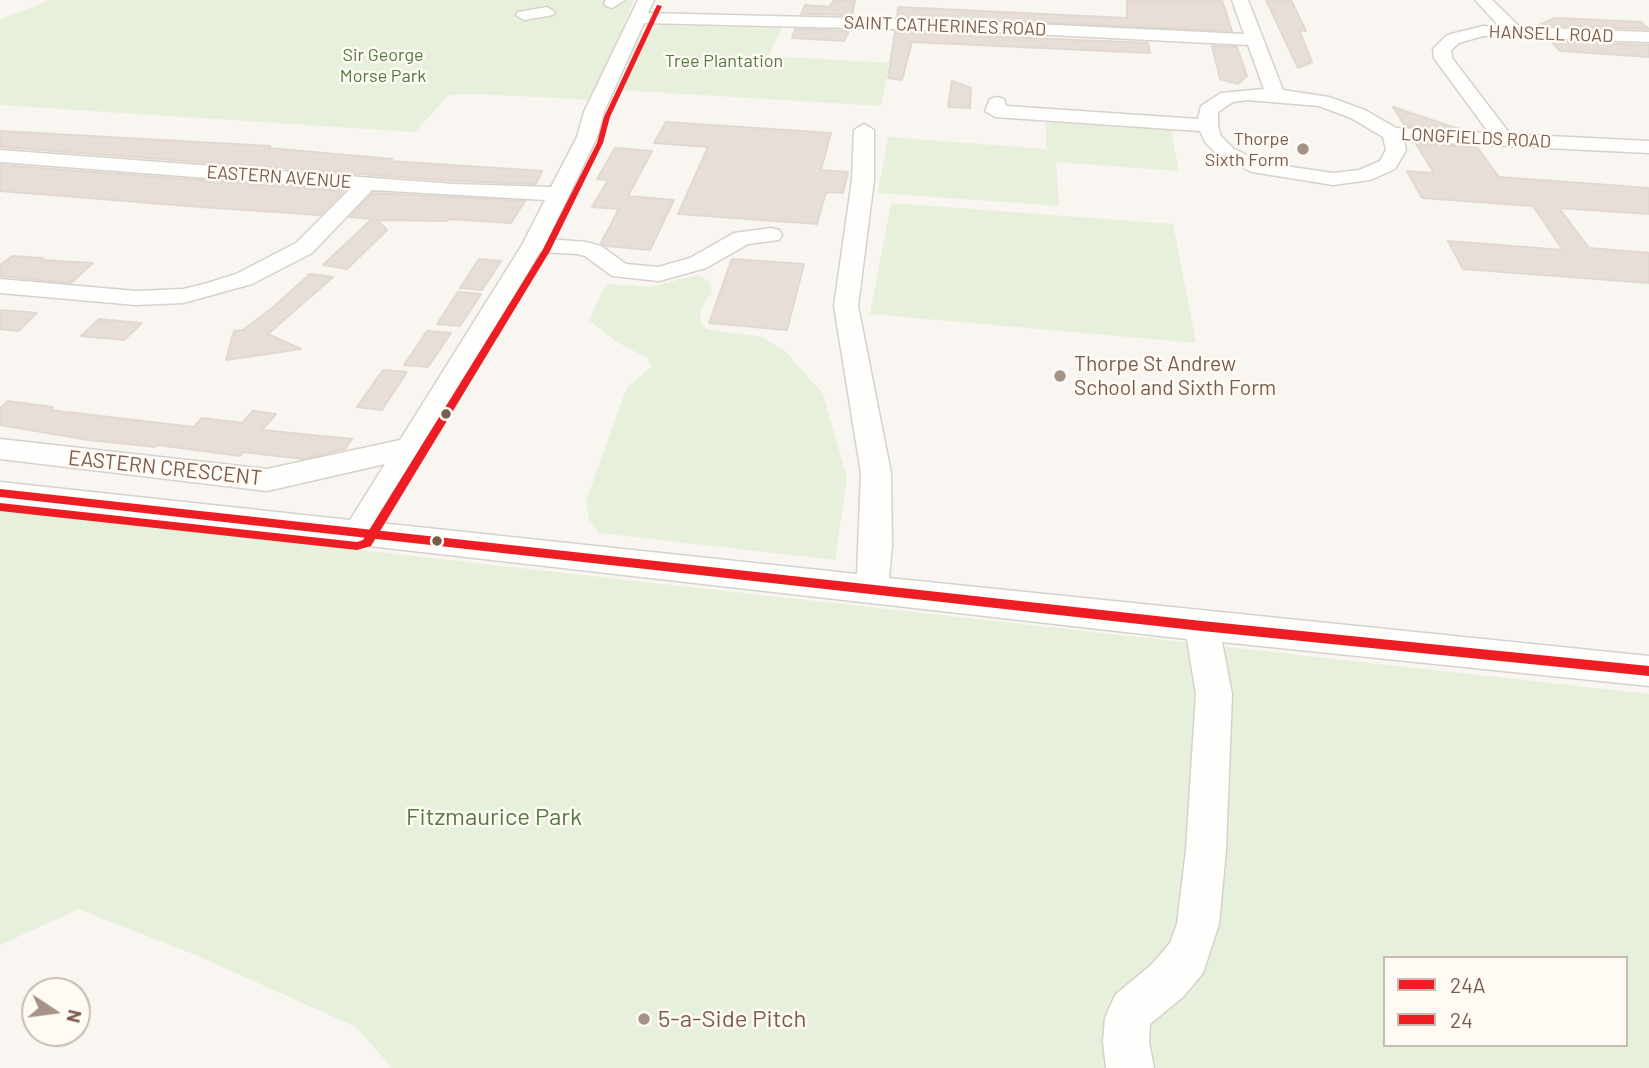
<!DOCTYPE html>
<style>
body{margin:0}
#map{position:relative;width:1649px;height:1068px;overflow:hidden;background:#f9f5f0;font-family:Barlow,sans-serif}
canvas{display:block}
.legend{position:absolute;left:1383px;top:956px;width:245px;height:91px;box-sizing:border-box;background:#fffaf3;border:2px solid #cabbb1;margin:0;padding:9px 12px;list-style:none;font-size:21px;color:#7a5c4d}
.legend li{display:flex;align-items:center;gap:14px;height:35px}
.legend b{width:35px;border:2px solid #cabbb1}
.north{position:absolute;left:21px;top:977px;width:70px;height:70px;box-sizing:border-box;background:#fffaf3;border:2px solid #cabbb1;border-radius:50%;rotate:103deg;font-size:19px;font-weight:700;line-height:28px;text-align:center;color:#7a5c4d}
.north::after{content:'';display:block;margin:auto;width:24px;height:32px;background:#a69286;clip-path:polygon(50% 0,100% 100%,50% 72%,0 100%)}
</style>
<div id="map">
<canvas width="1649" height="1068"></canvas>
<ul class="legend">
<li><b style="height:9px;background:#ee1d23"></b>24A</li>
<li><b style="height:9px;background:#ee1d23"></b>24</li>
</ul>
<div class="north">N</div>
</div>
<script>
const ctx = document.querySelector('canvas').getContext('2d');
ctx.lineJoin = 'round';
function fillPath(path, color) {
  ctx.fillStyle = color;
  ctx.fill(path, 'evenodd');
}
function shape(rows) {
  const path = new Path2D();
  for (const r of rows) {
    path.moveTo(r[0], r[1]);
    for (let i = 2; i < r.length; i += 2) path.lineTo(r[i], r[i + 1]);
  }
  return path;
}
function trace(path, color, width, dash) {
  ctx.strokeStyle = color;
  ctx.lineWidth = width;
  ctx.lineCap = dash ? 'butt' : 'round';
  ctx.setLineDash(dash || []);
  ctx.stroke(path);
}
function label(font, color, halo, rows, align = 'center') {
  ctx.font = font + ' Barlow,sans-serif';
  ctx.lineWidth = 5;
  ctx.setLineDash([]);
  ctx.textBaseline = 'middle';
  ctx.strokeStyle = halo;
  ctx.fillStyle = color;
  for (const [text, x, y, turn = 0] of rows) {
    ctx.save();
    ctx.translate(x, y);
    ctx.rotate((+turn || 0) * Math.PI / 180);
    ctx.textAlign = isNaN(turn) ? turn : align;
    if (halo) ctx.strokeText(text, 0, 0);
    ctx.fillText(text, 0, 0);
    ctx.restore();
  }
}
fillPath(shape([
 [51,0,634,0,593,100,477,94,449,95,415,132,0,105,0,19],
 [660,25,782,28,769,56,889,63,881,106,619,90,638,32,644,33],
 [1046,122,1171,130,1179,171,1056,162,1059,206,878,193,888,137,1046,149],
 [891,203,1173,224,1196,343,870,314],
 [697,275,709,281,712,292,700,310,701,323,707,329,761,337,785,351,823,394,847,478,835,560,599,533,589,519,586,501,627,387,651,367,647,358,615,341,589,320,606,284,650,287],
 [0,510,1649,694,1649,1068,392,1068,356,1027,198,956,79,909,0,945],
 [1385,958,1626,958,1626,1045,1385,1045]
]), '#e7f0db');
const building = shape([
 [834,0,855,1,852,15,801,14,805,5,829,7,834,0],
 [1127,0,1222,0,1232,31,897,17,898,7,1127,18,1127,0],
 [1266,0,1291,0,1306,31,1299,30,1312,62,1298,68,1266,0],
 [1555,18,1641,22,1649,29,1539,25,1555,18],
 [795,29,849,31,844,41,792,38,795,29],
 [895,32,1148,43,1150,53,912,42,902,80,888,78,895,32],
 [1551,41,1649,45,1649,57,1560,51,1551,41],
 [1212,46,1237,47,1247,76,1238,84,1220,79,1212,46],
 [952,81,971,88,970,108,948,107,952,81],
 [1393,107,1459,129,1405,126,1393,107],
 [666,122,831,133,821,170,848,172,843,193,826,192,817,224,678,214,708,147,654,143,666,122],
 [0,131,270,146,268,148,392,159,390,161,542,171,536,184,454,181,0,147,0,131],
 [1416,144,1477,147,1499,177,1649,188,1649,214,1559,208,1589,248,1649,253,1649,283,1463,269,1448,241,1563,250,1533,206,1422,198,1407,171,1434,173,1416,144],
 [615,148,652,151,628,196,674,200,650,250,606,246,601,243,619,209,592,207,608,180,597,179,615,148],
 [0,165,344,191,320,215,201,207,0,191,0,165],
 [373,193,525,201,511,223,449,219,447,221,377,220,387,230,347,269,323,265,372,219,350,217,373,193],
 [12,256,43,258,41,260,93,263,71,283,0,276,0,265,12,256],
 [479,259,501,261,482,290,460,288,479,259],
 [732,259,804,264,787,330,709,323,732,259],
 [310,274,333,277,268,334,301,349,226,360,234,331,243,330,271,309,310,274],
 [458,292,481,294,460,326,437,324,458,292],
 [0,310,37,313,18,331,0,329,0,310],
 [99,319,120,321,142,323,124,340,81,336,99,319],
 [427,331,451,333,428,367,404,365,427,331],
 [383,370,407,372,382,410,357,407,383,370],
 [8,401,53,407,50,410,194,427,202,418,242,423,253,411,276,414,262,430,352,439,345,449,303,459,243,452,240,456,158,445,155,447,89,440,0,425,0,408,8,401]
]);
fillPath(building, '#e6ded7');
trace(building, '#e2d8d2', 2);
const minor = shape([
 [606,0,625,0,612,8,606,6,604,3,606,0],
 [638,0,654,0,648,13,973,21,1244,34,1232,0,1248,0,1283,90,1329,97,1365,110,1396,128,1489,133,1434,58,1433,49,1447,35,1483,26,1500,27,1475,0,1492,0,1520,27,1649,32,1649,42,1483,36,1459,43,1451,50,1452,58,1510,134,1649,141,1649,153,1404,141,1406,150,1395,169,1370,180,1333,185,1252,172,1220,157,1205,142,1200,131,995,117,985,111,990,99,997,97,1004,99,1006,106,1198,119,1201,106,1221,93,1264,89,1248,45,973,31,644,23,604,112,597,137,548,239,586,242,601,246,626,264,658,267,690,258,734,233,771,228,779,230,782,235,779,240,748,244,706,268,659,281,612,276,585,256,577,254,540,252,380,523,857,574,861,473,834,306,852,180,854,130,864,124,874,130,874,180,858,306,891,473,892,545,889,578,1649,656,1649,686,1222,642,1232,694,1226,850,1219,924,1203,973,1183,997,1150,1024,1149,1042,1154,1068,1106,1068,1103,1042,1105,1018,1112,1002,1116,994,1151,965,1170,943,1177,924,1186,850,1196,694,1187,639,0,504,0,482,350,520,385,464,267,491,0,459,0,439,267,469,400,440,522,245,545,200,372,190,312,253,252,284,183,303,136,305,0,293,0,279,136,291,183,289,204,284,236,274,296,243,350,189,0,162,0,150,454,184,551,187,577,137,584,112,638,0],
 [1248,100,1319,106,1351,118,1383,137,1386,150,1380,161,1359,170,1333,173,1264,163,1234,149,1221,136,1218,126,1218,112,1233,102,1248,100],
 [547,7,555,12,553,15,524,20,516,15,518,12,547,7]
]);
trace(minor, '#d7d1cb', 3);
fillPath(minor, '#fefefd');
fillPath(shape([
 [0,489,1202,621,1649,666,1649,676,1202,631,0,497,0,489]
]), '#ee1d23');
fillPath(shape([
 [657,5,662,6,610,117,603,143,550,251,371,546,357,550,0,511,0,503,357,542,363,540,542,251,597,143,604,117,657,5]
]), '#ee1d23');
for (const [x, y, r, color] of [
 [1303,149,7,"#a69286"],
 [1060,376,7,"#a69286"],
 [446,414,6,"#7a5c4d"],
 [437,541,6,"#7a5c4d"],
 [644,1019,7,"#a69286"]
]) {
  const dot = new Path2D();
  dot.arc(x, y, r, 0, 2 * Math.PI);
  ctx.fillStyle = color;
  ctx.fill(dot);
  trace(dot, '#fffaf3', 2.5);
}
label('18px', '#7a5c4d', '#fffaf3', [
 ["SAINT CATHERINES ROAD",945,26,2],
 ["HANSELL ROAD",1551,34,2],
 ["LONGFIELDS ROAD",1476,138,3],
 ["EASTERN AVENUE",279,177,4]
]);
label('18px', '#537a41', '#fffaf3', [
 ["Sir George",383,55],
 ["Morse Park",383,76],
 ["Tree Plantation",724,61]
]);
label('18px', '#7a5c4d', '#fffaf3', [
 ["Thorpe",1289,139],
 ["Sixth Form",1289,160]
], 'right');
label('21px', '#7a5c4d', '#fffaf3', [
 ["Thorpe St Andrew",1074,364],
 ["School and Sixth Form",1074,388]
], 'left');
label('21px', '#7a5c4d', '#fffaf3', [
 ["EASTERN CRESCENT",165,468,6]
]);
label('24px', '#537a41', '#fffaf3', [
 ["Fitzmaurice Park",494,817]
]);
label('24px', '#7a5c4d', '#fffaf3', [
 ["5-a-Side Pitch",658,1019]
], 'left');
</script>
